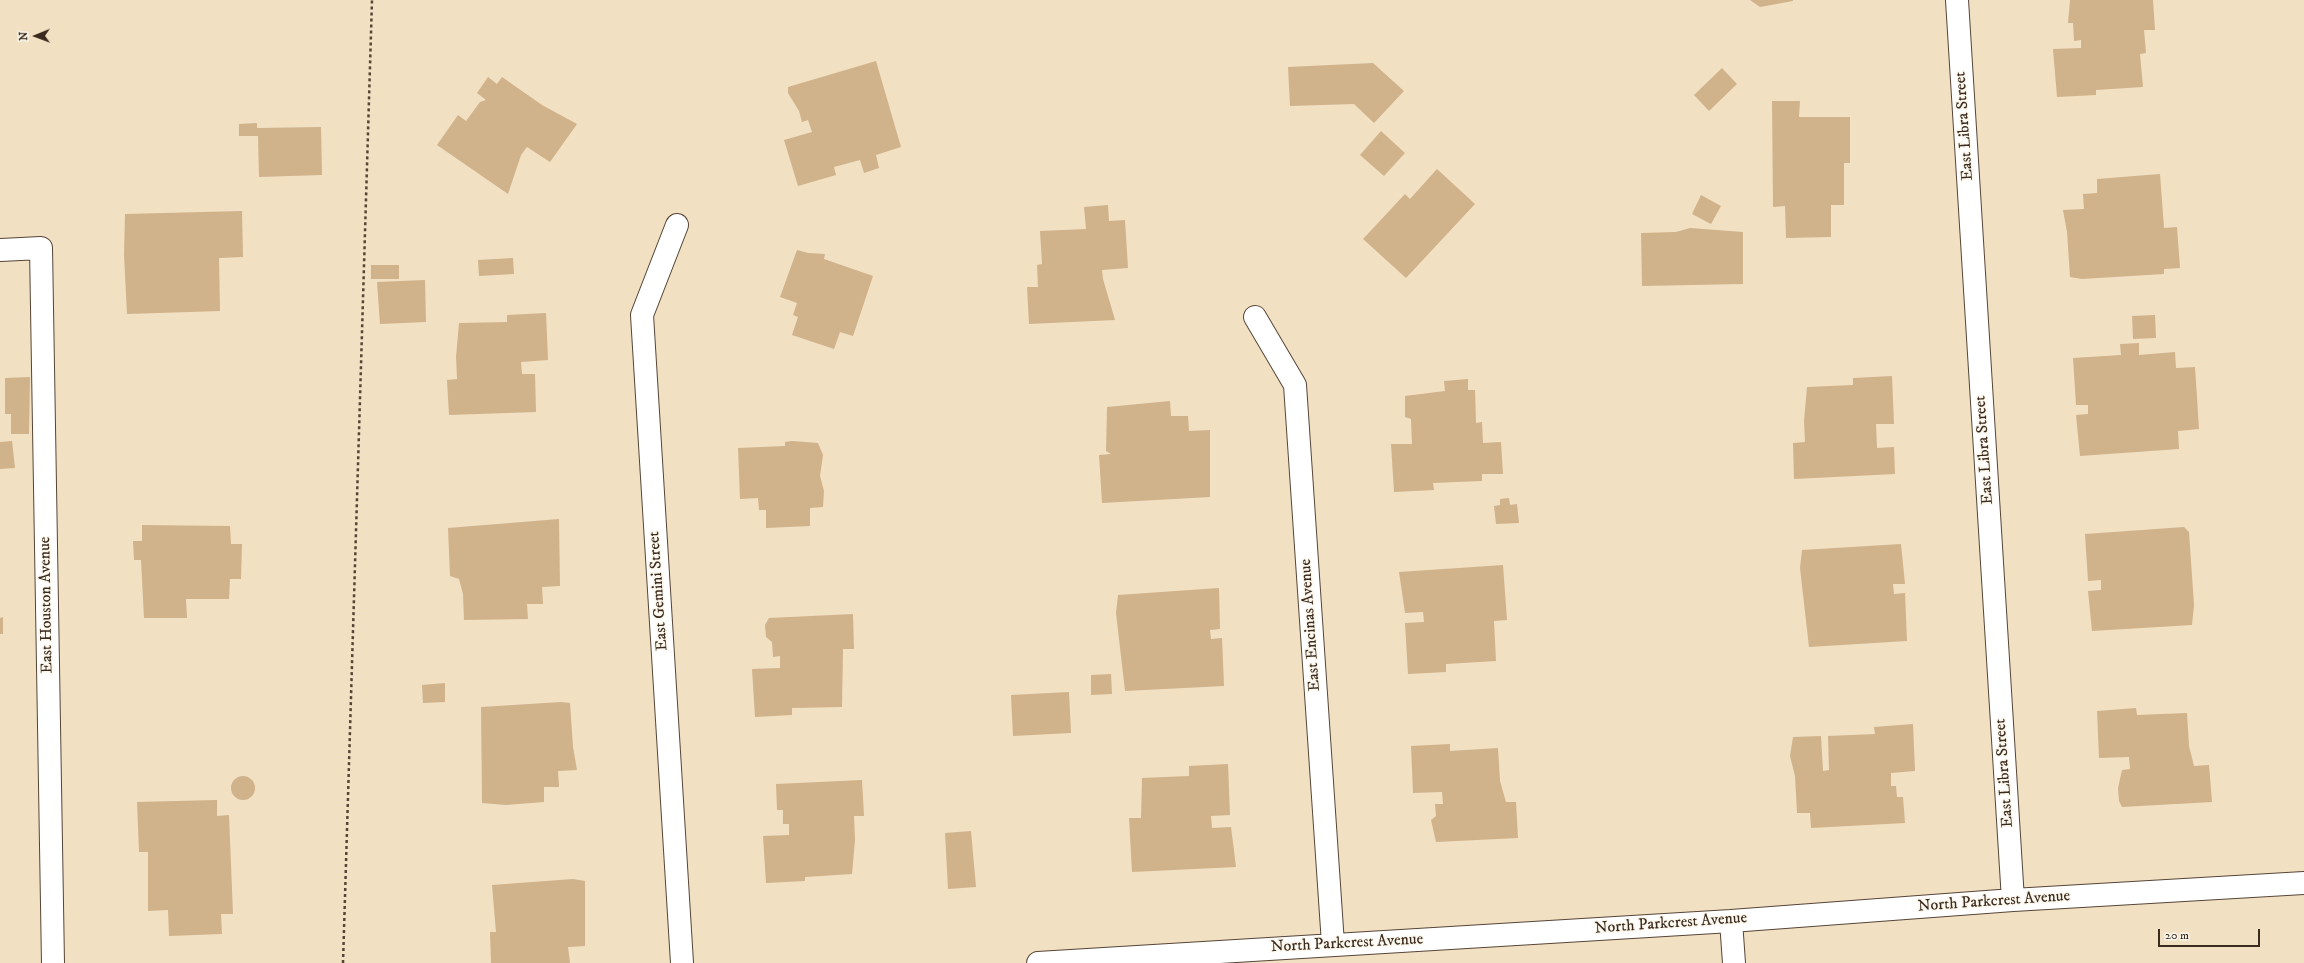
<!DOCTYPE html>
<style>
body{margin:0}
#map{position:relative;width:2304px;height:963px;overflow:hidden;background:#f1e0c2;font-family:"IM FELL DW Pica",serif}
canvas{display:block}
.north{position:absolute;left:16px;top:16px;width:40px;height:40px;-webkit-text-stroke:3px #fbf7ec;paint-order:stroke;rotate:269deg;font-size:11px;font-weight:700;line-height:16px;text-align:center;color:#3b2a1e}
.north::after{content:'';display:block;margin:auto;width:14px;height:18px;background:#3b2a1e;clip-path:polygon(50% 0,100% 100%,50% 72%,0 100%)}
.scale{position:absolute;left:2158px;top:929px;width:102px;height:18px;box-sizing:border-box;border:2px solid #3b2a1e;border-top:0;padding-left:5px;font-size:12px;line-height:14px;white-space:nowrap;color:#3b2a1e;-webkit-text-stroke:3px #fbf7ec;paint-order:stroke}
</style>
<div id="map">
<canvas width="2304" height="963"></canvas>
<div class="north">N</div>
<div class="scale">20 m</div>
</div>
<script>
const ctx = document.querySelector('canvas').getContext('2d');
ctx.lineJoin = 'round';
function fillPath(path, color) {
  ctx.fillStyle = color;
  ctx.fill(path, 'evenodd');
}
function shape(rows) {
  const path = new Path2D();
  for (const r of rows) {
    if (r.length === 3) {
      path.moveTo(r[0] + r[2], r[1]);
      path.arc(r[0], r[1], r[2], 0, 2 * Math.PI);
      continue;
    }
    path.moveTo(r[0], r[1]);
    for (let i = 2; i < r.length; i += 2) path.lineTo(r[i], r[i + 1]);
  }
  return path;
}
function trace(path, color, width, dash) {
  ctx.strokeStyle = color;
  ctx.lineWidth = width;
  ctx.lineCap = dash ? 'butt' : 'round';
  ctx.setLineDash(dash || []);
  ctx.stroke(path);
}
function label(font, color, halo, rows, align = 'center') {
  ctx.font = font + ' "IM FELL DW Pica",serif';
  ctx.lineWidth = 3;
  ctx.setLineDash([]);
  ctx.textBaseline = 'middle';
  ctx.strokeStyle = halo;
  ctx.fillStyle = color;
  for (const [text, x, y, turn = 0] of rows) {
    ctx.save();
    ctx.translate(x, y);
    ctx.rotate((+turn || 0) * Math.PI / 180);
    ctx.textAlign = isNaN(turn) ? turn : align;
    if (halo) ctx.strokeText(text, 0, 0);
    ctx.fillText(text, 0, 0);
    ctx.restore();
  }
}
fillPath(shape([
 [1750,0,1793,0,1793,1,1760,7],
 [2070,0,2153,0,2155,30,2144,30,2146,53,2140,54,2143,87,2096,90,2096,95,2057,97,2053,49,2081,48,2081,40,2074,41,2073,23,2068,23],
 [876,61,901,147,876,155,879,168,864,173,860,160,834,167,836,175,798,186,784,140,812,132,808,120,802,122,799,111,788,93,788,87],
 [1373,63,1404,91,1374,123,1354,104,1290,106,1288,67],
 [1722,68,1737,84,1709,111,1694,95],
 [488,77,497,84,502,77,542,105,577,124,550,162,527,147,521,155,508,194,437,145,458,115,466,121,480,102,486,100,477,93],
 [1772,101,1800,101,1799,117,1850,117,1850,163,1844,163,1844,205,1831,205,1831,237,1786,238,1785,206,1773,207],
 [257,123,257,128,321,127,322,175,259,177,258,136,239,136,239,124],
 [1381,131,1405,153,1384,176,1360,155],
 [1437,169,1475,204,1406,278,1363,239,1405,194,1410,199],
 [2160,174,2164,228,2177,227,2180,268,2164,269,2164,274,2082,279,2070,277,2067,232,2063,210,2084,209,2083,194,2097,193,2097,179],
 [1701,195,1721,206,1711,224,1692,214],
 [1108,205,1109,221,1125,220,1128,268,1102,270,1103,279,1115,320,1029,324,1027,287,1038,287,1037,265,1042,264,1040,231,1086,229,1084,207],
 [242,211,243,257,219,258,220,311,127,314,124,255,125,214],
 [1690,228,1743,232,1743,284,1642,286,1641,233,1676,232],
 [797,250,808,253,825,254,824,259,873,276,853,336,840,332,834,349,792,335,798,317,793,315,797,303,780,297],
 [513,258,514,274,479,276,478,260],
 [371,265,399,265,399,279,371,279],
 [425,280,426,322,380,324,377,282],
 [546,313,548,360,521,362,522,374,535,374,536,412,449,415,447,380,457,379,456,357,459,323,507,322,507,315],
 [2155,315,2156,338,2133,339,2132,316],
 [2139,343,2139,355,2175,352,2176,368,2195,367,2199,429,2178,431,2179,449,2080,456,2076,415,2088,414,2088,405,2076,405,2073,358,2121,355,2120,344],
 [1892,376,1894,424,1876,424,1877,448,1894,447,1895,474,1794,479,1793,443,1805,442,1804,421,1807,387,1853,385,1853,378],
 [30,377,29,434,11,434,11,414,5,414,5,378],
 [1468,379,1468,390,1475,390,1476,423,1482,422,1483,443,1501,442,1503,474,1482,474,1482,481,1433,483,1434,490,1394,492,1391,444,1412,444,1411,419,1405,417,1405,396,1445,391,1444,381],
 [1170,401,1171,416,1188,416,1189,431,1210,430,1210,497,1102,503,1099,455,1111,454,1106,451,1107,407],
 [12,441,15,468,0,469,0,442],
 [792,441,818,443,823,455,820,476,824,491,823,507,810,508,810,526,766,528,766,510,759,510,758,498,740,499,738,448,785,446,785,442],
 [1509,498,1510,505,1517,504,1519,523,1496,524,1494,506,1500,505,1500,499],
 [559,519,560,586,542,587,543,604,527,604,528,619,464,620,463,594,459,579,450,576,448,528],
 [142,525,230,526,231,544,242,544,241,579,230,579,229,599,186,599,187,618,144,618,141,560,134,560,133,541,142,541],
 [2184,527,2189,532,2194,605,2192,625,2092,631,2088,591,2101,590,2101,580,2088,581,2085,534],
 [1901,544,1905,584,1893,584,1894,594,1905,593,1907,641,1809,647,1800,568,1802,550],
 [1503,565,1507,620,1494,621,1496,661,1446,664,1446,672,1408,674,1405,623,1424,622,1423,612,1405,613,1399,572],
 [1219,588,1220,629,1210,630,1211,639,1222,638,1224,686,1125,691,1116,613,1118,595],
 [853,614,854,649,843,649,842,707,792,708,792,715,755,717,752,669,780,668,780,656,773,657,772,642,766,637,765,625,769,618],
 [3,617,3,634,0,634,0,618],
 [1111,674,1112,694,1091,695,1091,675],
 [445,683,445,702,423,703,422,685],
 [1069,692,1071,733,1013,736,1011,695],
 [561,702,570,703,573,747,577,770,558,771,559,787,544,787,544,802,506,805,482,803,481,707],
 [2136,708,2137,715,2187,713,2189,746,2194,766,2209,765,2212,802,2122,807,2119,801,2118,788,2122,770,2130,769,2129,757,2099,758,2097,711],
 [1913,724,1915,771,1891,773,1891,786,1896,786,1897,797,1903,797,1905,823,1811,828,1810,813,1797,813,1795,776,1790,756,1793,737,1821,736,1823,771,1829,770,1828,736,1875,734,1874,727],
 [1450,744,1450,751,1498,748,1500,781,1506,802,1516,802,1518,838,1436,842,1431,820,1436,816,1435,804,1443,804,1442,792,1413,793,1411,746],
 [1228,764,1230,815,1211,816,1212,828,1231,827,1236,867,1132,872,1129,818,1141,818,1142,778,1189,776,1189,766],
 [243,788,12],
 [862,780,864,816,854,816,855,840,852,874,805,877,805,881,766,883,763,836,789,835,789,824,783,824,783,810,777,810,776,784],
 [217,800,217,816,229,815,233,914,221,914,222,934,169,936,168,910,148,911,148,852,139,852,137,802],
 [971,831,976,887,948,889,945,833],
 [573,879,585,881,585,946,568,947,570,963,491,963,490,932,496,932,492,885]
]), '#d0b28b');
const street = shape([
 [1957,0,2013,900],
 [677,225,642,315,682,963],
 [0,250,41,248,53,963],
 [1255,317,1295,385,1333,944],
 [1731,921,1734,963],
 [1038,963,1731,921,2013,900,2304,883]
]);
trace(street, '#564537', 24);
trace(shape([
 [343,963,372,0]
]), '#564537', 2.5, [3, 3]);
trace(street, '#fff', 22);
label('16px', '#3b2a1e', '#fbf7ec', [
 ["East Libra Street",1965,126,-94],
 ["East Libra Street",1985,450,-94],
 ["East Gemini Street",659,591,-94],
 ["East Houston Avenue",47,605,-91],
 ["East Encinas Avenue",1311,625,-94],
 ["East Libra Street",2005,773,-94],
 ["North Parkcrest Avenue",1994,902,-4],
 ["North Parkcrest Avenue",1671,924,-4],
 ["North Parkcrest Avenue",1347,944,-3]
]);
</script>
